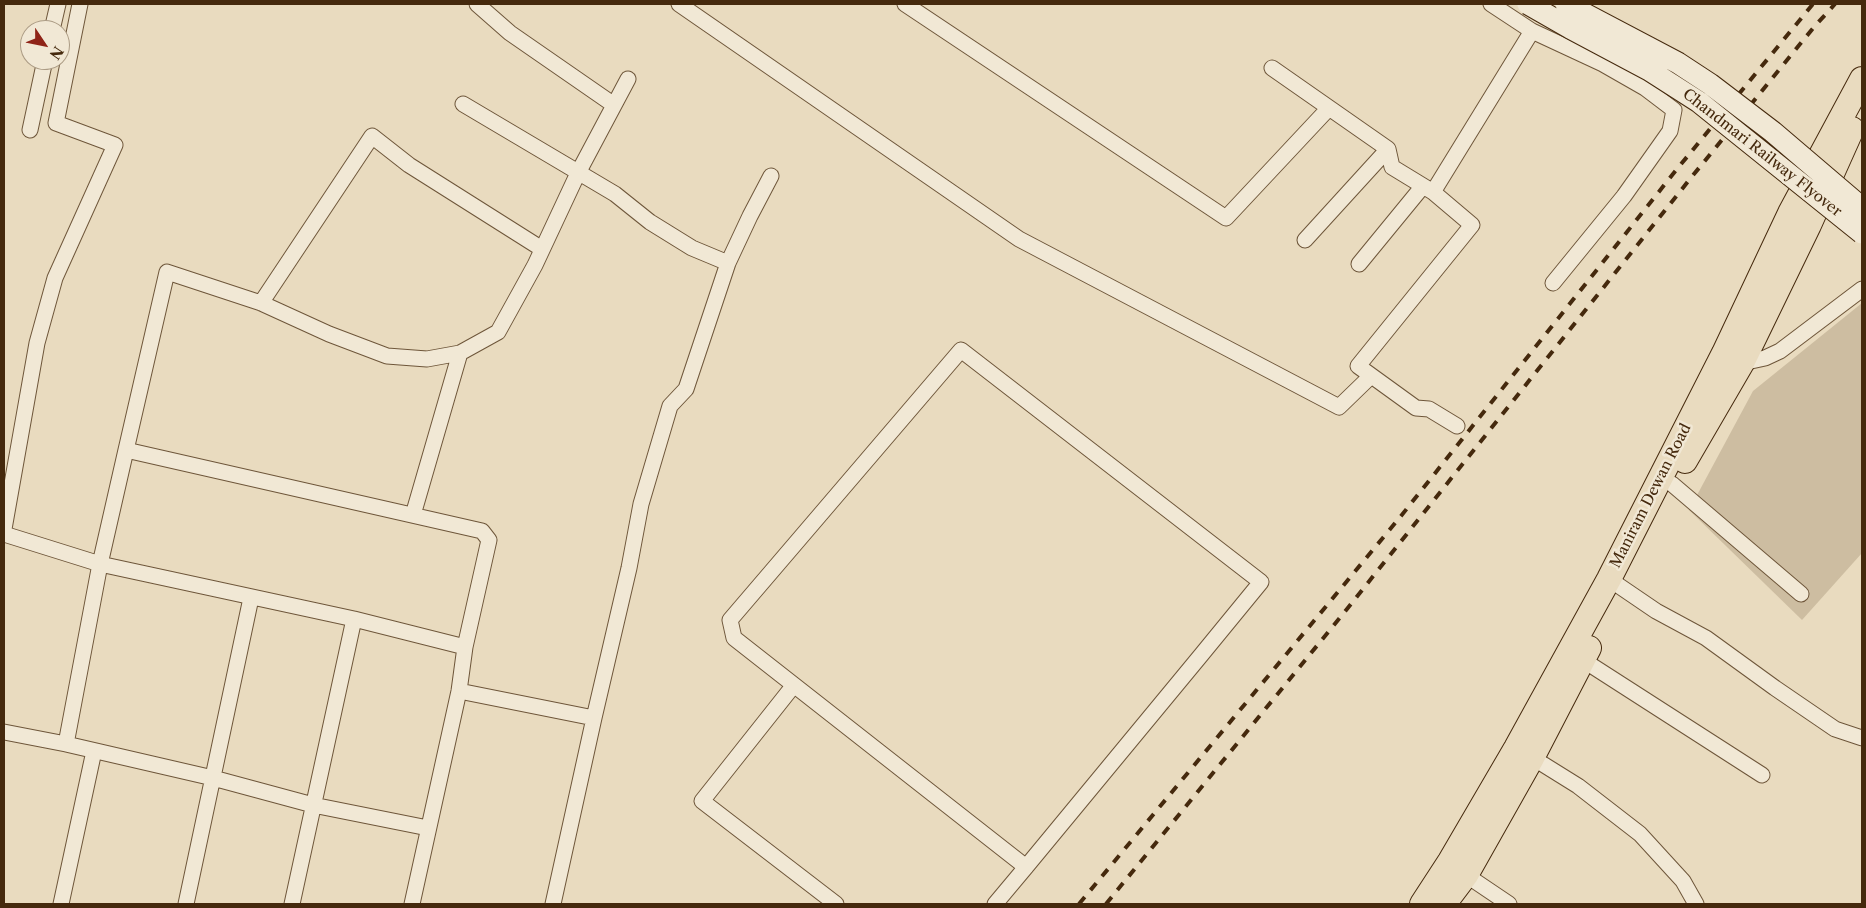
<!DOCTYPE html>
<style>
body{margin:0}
#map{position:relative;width:1866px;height:908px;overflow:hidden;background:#e9dbbf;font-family:"Libre Caslon Text",serif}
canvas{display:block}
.frame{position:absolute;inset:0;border:5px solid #45290d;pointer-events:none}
.north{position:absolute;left:20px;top:20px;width:50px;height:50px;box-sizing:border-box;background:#f1e8d5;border:1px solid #ac9c85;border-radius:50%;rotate:124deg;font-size:14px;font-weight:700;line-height:20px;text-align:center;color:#45290d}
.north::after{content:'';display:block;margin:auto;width:18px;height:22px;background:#8f2418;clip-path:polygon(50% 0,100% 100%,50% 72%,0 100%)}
</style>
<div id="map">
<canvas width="1866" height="908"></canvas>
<div class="frame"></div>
<div class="north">N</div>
</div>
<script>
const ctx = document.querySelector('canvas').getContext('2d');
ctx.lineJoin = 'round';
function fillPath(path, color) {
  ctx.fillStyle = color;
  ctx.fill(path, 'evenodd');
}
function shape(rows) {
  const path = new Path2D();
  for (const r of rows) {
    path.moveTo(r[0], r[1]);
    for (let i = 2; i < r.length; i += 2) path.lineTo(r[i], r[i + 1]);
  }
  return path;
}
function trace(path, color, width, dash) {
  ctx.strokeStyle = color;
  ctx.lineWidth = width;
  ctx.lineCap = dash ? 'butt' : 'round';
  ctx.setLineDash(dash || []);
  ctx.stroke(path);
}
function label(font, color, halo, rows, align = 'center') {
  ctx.font = font + ' "Libre Caslon Text",serif';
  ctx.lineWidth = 5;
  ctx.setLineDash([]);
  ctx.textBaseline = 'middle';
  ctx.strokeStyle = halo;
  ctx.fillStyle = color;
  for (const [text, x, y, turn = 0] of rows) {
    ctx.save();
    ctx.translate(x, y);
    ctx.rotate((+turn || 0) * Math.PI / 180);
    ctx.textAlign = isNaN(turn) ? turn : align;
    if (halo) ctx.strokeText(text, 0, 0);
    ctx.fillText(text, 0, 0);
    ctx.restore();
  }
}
fillPath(shape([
 [1862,303,1862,553,1802,620,1689,510,1753,391]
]), '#cdbda1');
const street = shape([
 [477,4,510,33,614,105],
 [679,4,1019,239,1339,407,1371,376],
 [905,4,1226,218,1329,108],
 [1491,4,1532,31,1603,64,1645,88,1674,110,1670,131,1624,196,1553,283],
 [52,30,58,4],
 [1272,68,1388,149,1392,167,1433,192,1532,31],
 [463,104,615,194,650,222,692,248,728,263],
 [30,130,45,60],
 [1433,192,1472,225,1358,366,1416,408,1429,409,1457,426],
 [1305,240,1388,149],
 [1359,264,1423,186],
 [261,303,372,136,409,165,542,249],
 [1737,361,1742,363,1765,358,1780,351,1862,289],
 [126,450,167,272,261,303,329,334,387,356,427,359,460,353,498,332,535,265,578,173,628,79],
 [1672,484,1801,594],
 [413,515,460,353],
 [4,529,37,343,55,278,115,145,56,123,80,4],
 [4,534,100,564,354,619,465,647],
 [1609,579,1656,611,1706,638,1775,688,1835,729,1862,738],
 [1583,660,1762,775],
 [794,685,702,801,836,904],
 [459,691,594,718],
 [4,732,66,744,213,778,313,805,428,828],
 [66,744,100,564,126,450,482,531,489,540,465,647,459,691,412,904],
 [1525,753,1578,786,1640,834,1683,881,1696,904],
 [1466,875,1509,904],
 [61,904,94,751],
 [186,904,251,598],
 [292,904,354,619],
 [553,904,594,718,629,568,641,504,670,406,686,389,728,263,750,216,771,176],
 [995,904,1026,867,1202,654,1261,582,961,350,730,620,734,638,1026,867]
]);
const primary = shape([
 [1685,461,1742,363,1809,225,1852,129],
 [1422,904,1450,861,1516,748,1609,579,1724,353,1790,213,1862,79],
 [1444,904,1466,875,1532,758,1589,648]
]);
trace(street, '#6e563a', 17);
trace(primary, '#45290d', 26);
trace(street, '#f1e8d5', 15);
trace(primary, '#e9dbbf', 24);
trace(shape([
 [1079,904,1401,516,1677,169,1813,4],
 [1106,904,1347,609,1690,179,1814,27,1835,4]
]), '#45290d', 4, [9, 9]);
const secondaryBridge = shape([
 [1528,4,1570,28,1649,70,1699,102,1862,233],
 [1566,4,1678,63,1710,84,1773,132,1862,208]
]);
trace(secondaryBridge, '#45290d', 23, []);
trace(secondaryBridge, '#f1e8d5', 21);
label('15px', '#45290d', '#f1e8d5', [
 ["Chandmari Railway Flyover",1762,153,38],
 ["Maniram Dewan Road",1651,496,-63]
]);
</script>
